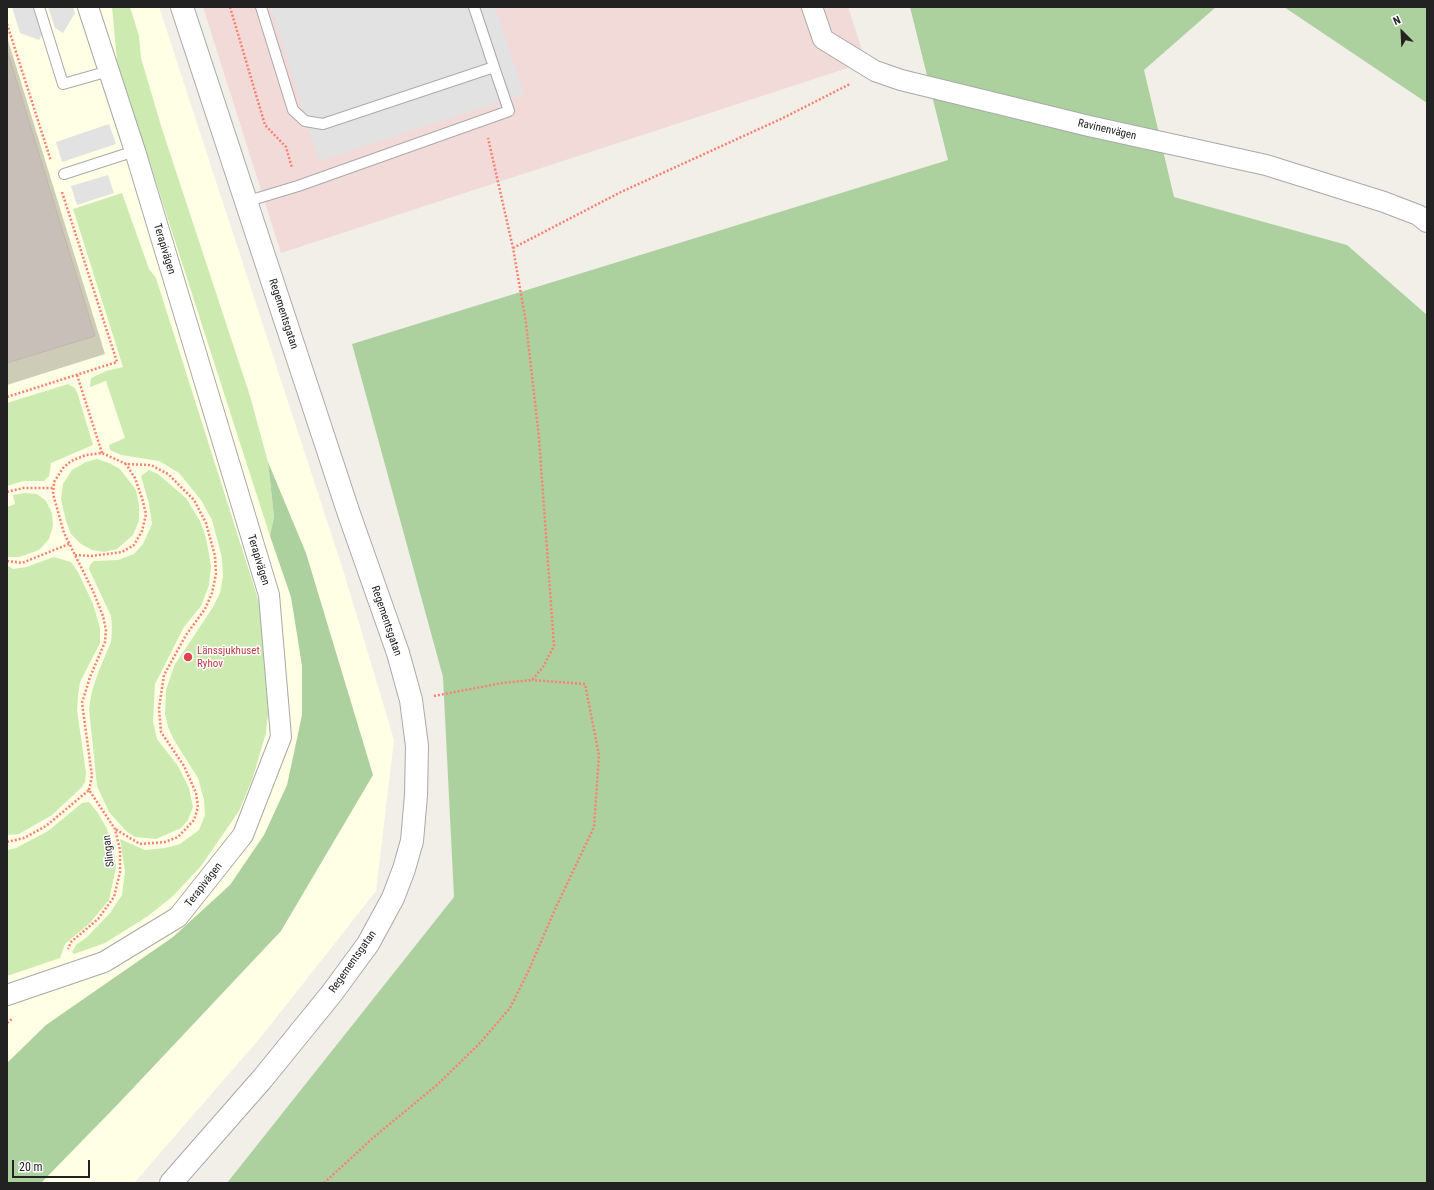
<!DOCTYPE html>
<meta charset="utf-8">
<style>
body{margin:0}
#map{position:relative;width:1434px;height:1190px;overflow:hidden;background:#f2efe9;font-family:"Roboto Condensed",sans-serif}
canvas{display:block}
.frame{position:absolute;inset:0;border:8px solid #222;pointer-events:none}
.north{position:absolute;left:1382px;top:12px;width:40px;height:40px;-webkit-text-stroke:3px #fff;paint-order:stroke;rotate:336deg;font-size:11px;font-weight:700;line-height:16px;text-align:center;color:#222}
.north::after{content:'';display:block;margin:auto;width:14px;height:18px;background:#222;clip-path:polygon(50% 0,100% 100%,50% 72%,0 100%)}
.scale{position:absolute;left:12px;top:1160px;width:78px;height:18px;box-sizing:border-box;border:2px solid #222;border-top:0;padding-left:5px;font-size:12px;line-height:14px;white-space:nowrap;color:#222;-webkit-text-stroke:3px #fff;paint-order:stroke}
</style>
<div id="map">
<canvas width="1434" height="1190"></canvas>
<div class="frame"></div>
<div class="north">N</div>
<div class="scale">20 m</div>
</div>
<script>
const ctx = document.querySelector('canvas').getContext('2d');
ctx.lineJoin = 'round';
function fillPath(path, color) {
  ctx.fillStyle = color;
  ctx.fill(path, 'evenodd');
}
function shape(rows) {
  const path = new Path2D();
  for (const r of rows) {
    path.moveTo(r[0], r[1]);
    for (let i = 2; i < r.length; i += 2) path.lineTo(r[i], r[i + 1]);
  }
  return path;
}
function trace(path, color, width, dash) {
  ctx.strokeStyle = color;
  ctx.lineWidth = width;
  ctx.lineCap = dash ? 'butt' : 'round';
  ctx.setLineDash(dash || []);
  ctx.stroke(path);
}
function label(font, color, halo, rows, align = 'center') {
  ctx.font = font + ' "Roboto Condensed",sans-serif';
  ctx.lineWidth = 3;
  ctx.setLineDash([]);
  ctx.textBaseline = 'middle';
  ctx.strokeStyle = halo;
  ctx.fillStyle = color;
  for (const [text, x, y, turn = 0] of rows) {
    ctx.save();
    ctx.translate(x, y);
    ctx.rotate((+turn || 0) * Math.PI / 180);
    ctx.textAlign = isNaN(turn) ? turn : align;
    if (halo) ctx.strokeText(text, 0, 0);
    ctx.fillText(text, 0, 0);
    ctx.restore();
  }
}
fillPath(shape([
 [203,7,848,7,866,62,281,253]
]), '#f2dad9');
fillPath(shape([
 [7,7,159,7,344,573,394,740,376,891,261,1037,134,1183,7,1183]
]), '#ffffe5');
fillPath(shape([
 [112,7,130,7,139,36,141,58,162,129,250,396,268,462,274,517,270,536,117,61],
 [122,193,149,269,156,278,265,621,269,705,266,733,252,780,239,811,201,866,173,896,148,916,105,943,74,954,72,952,77,944,87,937,110,913,122,895,125,872,120,839,145,850,165,848,180,844,199,830,205,815,204,800,198,778,174,740,168,727,165,714,166,690,174,666,213,607,220,593,223,576,222,558,212,520,201,500,179,473,159,461,121,455,110,450,109,445,125,438,106,381,90,387,91,378,106,371,123,367,73,209],
 [68,384,75,388,78,395,93,445,51,463,49,476,44,481,23,481,7,486,7,403],
 [97,459,109,463,120,469,136,490,139,505,139,521,133,535,117,549,104,552,92,550,81,544,71,534,66,521,61,499,63,484,72,470,86,462],
 [149,470,158,474,186,498,200,521,206,538,211,566,209,585,201,606,184,627,155,684,153,721,157,739,178,766,189,788,193,807,188,820,181,828,156,839,135,837,126,831,109,812,97,786,89,709,92,691,99,670,111,642,112,629,111,616,89,569,90,565,94,561,118,560,134,554,143,544,152,524,149,504,141,476],
 [24,493,37,494,46,501,52,513,53,526,49,539,39,550,19,557,9,557,7,556,7,507,15,504,13,495],
 [54,557,71,562,78,572,93,604,100,628,100,643,80,682,78,696,77,710,86,773,85,782,81,788,52,815,19,834,9,835,7,834,7,565,13,569,26,567],
 [89,802,98,813,107,829,113,848,116,868,109,900,90,923,65,944,60,958,7,976,7,850,16,848,48,831,82,803]
]), '#cdebb0');
fillPath(shape([
 [910,7,1216,7,1144,70,1174,197,1347,245,1427,315,1427,1183,227,1183,454,897,443,677,352,344,948,160],
 [1284,7,1427,7,1427,103],
 [268,462,306,553,373,775,281,931,119,1103,41,1183,7,1183,7,1063,46,1025,173,937,230,885,264,835,287,785,302,715,302,666,291,597,270,536,274,517]
]), '#add19e');
fillPath(shape([
 [12,7,33,7,42,35,39,40,20,33],
 [48,7,73,7,75,13,63,33,55,28],
 [271,7,495,7,524,94,319,161],
 [109,124,116,144,62,162,56,142],
 [108,175,114,193,77,205,71,186]
]), '#e2e2e2');
fillPath(shape([
 [7,37,105,354,7,385]
]), '#0003');
const building = shape([
 [7,50,95,336,7,363,7,50]
]);
fillPath(building, '#c7bfb8');
trace(building, '#c4b6ab', 1);
const service = shape([
 [39,7,63,84,109,71],
 [474,7,494,67],
 [64,174,135,151],
 [245,202,298,186,509,111,494,67,323,124,305,121,293,110,261,7]
]);
const minor = shape([
 [812,7,823,39,875,71,901,80,1089,126,1266,165,1384,202,1418,215,1427,222],
 [7,995,104,962,178,917,243,835,281,737,269,595,135,151,88,7]
]);
const tertiary = shape([
 [171,1183,263,1078,332,993,368,944,393,898,404,869,412,841,416,795,417,746,411,700,398,653,348,511,182,7]
]);
trace(service, '#a9a9a9', 12);
trace(minor, '#a9a9a9', 22);
trace(tertiary, '#a9a9a9', 24);
trace(shape([
 [230,7,265,125,286,147,292,168],
 [7,24,51,161],
 [513,248,621,192,783,118,850,84],
 [77,375,102,453],
 [7,397,117,362,62,192],
 [7,492,23,488,54,488],
 [75,555,91,556,122,552,134,545,142,531,146,514,142,498,135,478,126,464],
 [7,561,22,563,69,544],
 [434,696,502,683,532,680,543,667,554,646,539,438,526,323,513,248,488,138],
 [89,790,92,776,82,703,90,677,105,642,106,630,103,616,93,591,64,533,53,494,54,482,63,468,71,461,86,455,102,453,126,464,151,465,168,474,194,500,206,523,215,556,216,574,212,593,205,609,186,635,164,675,159,708,161,732,184,766,196,793,198,807,194,820,178,837,165,842,140,844,115,829],
 [7,842,24,838,46,826,89,790,115,829,120,850,120,872,114,897,98,919,71,942,68,949],
 [7,1023,12,1019],
 [324,1183,374,1137,438,1084,479,1044,510,1008,528,972,556,907,594,827,599,755,585,684,532,680]
]), '#fa8072', 2.5, [2, 2]);
trace(service, '#fff', 10);
trace(minor, '#fff', 20);
trace(tertiary, '#fff', 22);
for (const [x, y, r, color] of [
 [188,657,5,"#e0444e"]
]) {
  const dot = new Path2D();
  dot.arc(x, y, r, 0, 2 * Math.PI);
  ctx.fillStyle = color;
  ctx.fill(dot);
  trace(dot, '#fff', 1.5);
}
label('11px', '#222', '#fff', [
 ["Ravinenvägen",1107,130,13],
 ["Terapivägen",164,249,73],
 ["Regementsgatan",283,314,72],
 ["Terapivägen",258,560,73],
 ["Regementsgatan",386,621,71],
 ["Slingan",109,851,-97],
 ["Terapivägen",204,885,-52],
 ["Regementsgatan",353,962,-55]
]);
label('11px', '#be3a42', '#fff', [
 ["Länssjukhuset",197,651],
 ["Ryhov",197,664]
], 'left');
</script>
